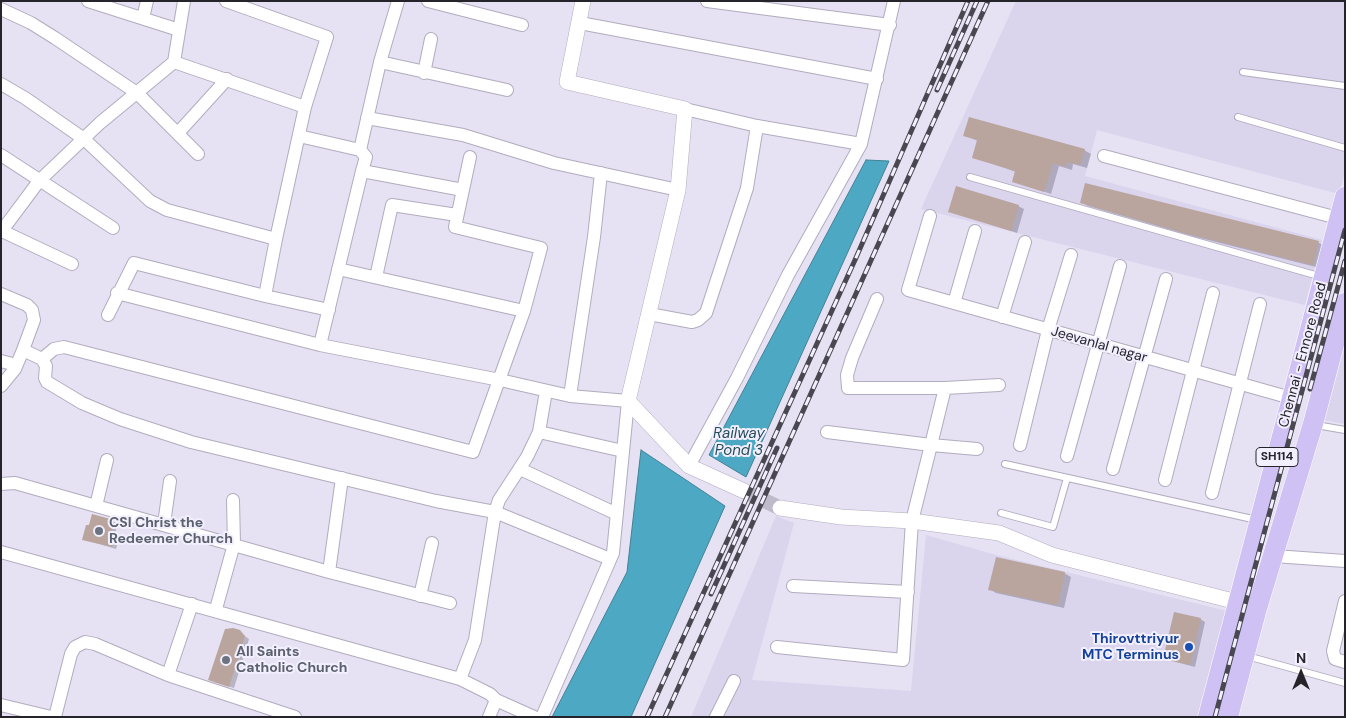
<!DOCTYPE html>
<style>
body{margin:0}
#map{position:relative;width:1346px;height:718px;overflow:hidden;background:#e6e1f3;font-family:"DM Sans",sans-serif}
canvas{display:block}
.frame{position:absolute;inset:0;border:2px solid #26242b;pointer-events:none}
.north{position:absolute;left:1276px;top:648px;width:50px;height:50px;-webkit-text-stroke:4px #f2effe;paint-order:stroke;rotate:0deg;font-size:14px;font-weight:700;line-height:20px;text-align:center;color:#26242b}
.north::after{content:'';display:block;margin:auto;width:18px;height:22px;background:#26242b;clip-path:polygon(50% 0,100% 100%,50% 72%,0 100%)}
</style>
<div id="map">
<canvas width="1346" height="718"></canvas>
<div class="frame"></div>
<div class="north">N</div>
</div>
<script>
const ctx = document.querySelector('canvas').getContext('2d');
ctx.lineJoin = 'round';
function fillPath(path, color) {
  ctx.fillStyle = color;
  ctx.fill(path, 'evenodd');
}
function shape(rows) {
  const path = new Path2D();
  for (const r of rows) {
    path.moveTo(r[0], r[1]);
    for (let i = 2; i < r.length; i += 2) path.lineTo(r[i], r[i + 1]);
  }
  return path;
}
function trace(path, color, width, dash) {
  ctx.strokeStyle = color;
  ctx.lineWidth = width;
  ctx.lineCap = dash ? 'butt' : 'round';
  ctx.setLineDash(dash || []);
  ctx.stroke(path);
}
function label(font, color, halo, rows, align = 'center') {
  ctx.font = font + ' "DM Sans",sans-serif';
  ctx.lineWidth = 4;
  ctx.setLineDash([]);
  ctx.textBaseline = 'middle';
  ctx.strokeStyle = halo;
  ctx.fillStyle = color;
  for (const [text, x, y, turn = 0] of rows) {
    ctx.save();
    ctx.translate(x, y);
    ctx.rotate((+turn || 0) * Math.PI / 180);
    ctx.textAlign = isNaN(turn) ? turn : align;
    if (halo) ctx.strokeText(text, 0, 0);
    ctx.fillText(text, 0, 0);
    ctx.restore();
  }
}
fillPath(shape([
 [1016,1,1345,1,1345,172,1339,194,1097,130,1085,176,1322,240,1305,305,921,209],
 [1345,339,1345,424,1324,420],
 [776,516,794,523,752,680,911,691,926,535,996,555,1227,611,1198,717,691,717]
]), '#dad4ed');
const water = shape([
 [866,160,889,161,746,477,709,455,866,160],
 [641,450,725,506,631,717,552,717,627,572,641,450]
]);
fillPath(water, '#4da9c3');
trace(water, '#418195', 1);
fillPath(shape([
 [964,135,1084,150,1091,154,1087,168,1073,164,1072,170,1059,166,1051,194,1013,181,1016,172,974,157,978,141],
 [1086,184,1319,243,1325,246,1320,268,1192,236,1088,206,1082,202],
 [1018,206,1024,209,1017,233,950,211],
 [113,521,118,524,115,533,120,536,116,549,83,539],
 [1064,573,1071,577,1064,608,996,593,990,589],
 [1200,619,1205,622,1195,667,1165,659],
 [239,632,249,639,234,688,214,682]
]), '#0003');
fillPath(shape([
 [969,117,1085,149,1080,165,1067,162,1065,167,1053,163,1044,192,1012,182,1015,171,972,158,977,140,963,136],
 [1085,183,1319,241,1313,265,1184,233,1080,203],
 [956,186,1019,205,1011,231,948,212],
 [92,514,114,520,111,531,116,532,112,547,82,540,86,525,89,525],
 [996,557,1065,572,1058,605,988,590],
 [1174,612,1201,618,1190,665,1163,659],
 [233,628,240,630,245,636,229,687,208,680,225,629]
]), '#b9a59e');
trace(shape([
 [744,491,780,508]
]), '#c0bbcb', 15, [15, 8]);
const service = shape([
 [1243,72,1345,86],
 [1238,117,1345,148],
 [970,177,1322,277],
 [1316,425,1345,430],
 [1005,464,1257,520],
 [1001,513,1053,527,1067,478],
 [1247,656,1345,683]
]);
const minor = shape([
 [88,1,179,30],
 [428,1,522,25],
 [707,1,890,25],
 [1,9,31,23,55,38,137,93,198,154],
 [143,18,147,1],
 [580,23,877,79],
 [174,62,184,1],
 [380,62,507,90],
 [424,73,431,39],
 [1,84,25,98,84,139,150,201,167,210,276,239,305,107],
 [685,109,757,126,861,144],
 [367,118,463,135,554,163,678,190],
 [178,133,227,79],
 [299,136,360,150,366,157,362,171,463,190],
 [360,150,380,62,398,1],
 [1,155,113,228],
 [1104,156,1345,220],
 [930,216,908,290,1291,398],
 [2,231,72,264],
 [1,232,39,181,100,123,174,62,305,107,327,37,226,1],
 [338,269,524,311],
 [376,277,392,205,457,215],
 [117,293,320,345,500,380,570,396,628,401,613,553,542,717],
 [1,294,27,305,32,310,34,320,23,350,42,359,46,366,45,378,47,382,82,403,120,419,191,442,436,501,495,512,610,559],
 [265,296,329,310],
 [877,299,852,358,847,375,848,388,945,388,999,385],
 [954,303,975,231],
 [649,314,692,322,698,320,706,313,747,188,757,126],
 [108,315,134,263,265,296,276,239],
 [1002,317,1025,242],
 [320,345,362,171],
 [42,359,54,349,64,347,473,452,524,311,541,248,455,227,470,157],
 [1,361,16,365],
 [1,386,15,369,23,350],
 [945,388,931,445,977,449],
 [570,396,594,237,601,173],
 [539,432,623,451],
 [1020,445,1048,330,1071,255],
 [1067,456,1120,266],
 [689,466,737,378,788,275,861,144,894,1],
 [520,469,617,514],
 [1113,469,1166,279],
 [1165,480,1213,293],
 [1,484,15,483,329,572,450,603],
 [1212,493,1260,304],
 [96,506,107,460],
 [164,524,170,481],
 [1,552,460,679,490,694,496,700,534,717],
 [1274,556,1345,561],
 [329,572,342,478],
 [793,586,908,592],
 [420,596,432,543],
 [1345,601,1333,651,1335,659,1345,662],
 [216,609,234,544,233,500],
 [777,647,903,660,912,521,931,445,827,432],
 [168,675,192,604],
 [460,679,475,640,495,512,499,500,527,457,539,432,546,391],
 [1,705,51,717],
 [55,717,71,654,75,647,85,642,95,644,168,675,295,717],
 [489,717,496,700],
 [716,717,734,681]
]);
const tertiary = shape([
 [583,1,567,82,685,109,678,190,628,401,689,466,744,491],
 [780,508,841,517,912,521,999,533,1052,555,1249,605]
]);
const primary = shape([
 [1208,717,1345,197],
 [1228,717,1257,608,1313,424,1345,303]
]);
trace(service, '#b1acbe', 8);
trace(minor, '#b1acbe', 14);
trace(tertiary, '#b1acbe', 16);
trace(primary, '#fff', 21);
trace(service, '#fff', 6);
trace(minor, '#fff', 12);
trace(tertiary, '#fff', 15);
trace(primary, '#d0c1f4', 20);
const rail = shape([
 [937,90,977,1],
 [1310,389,1345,261],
 [711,594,777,448],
 [647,717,855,260,968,1],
 [665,717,988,1],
 [1215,717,1345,230]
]);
trace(rail, '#494750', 5);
trace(rail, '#f2effe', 3, [9]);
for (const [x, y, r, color] of [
 [99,531,5,"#6b7280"],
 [1189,647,5,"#1a4fb4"],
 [226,660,5,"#6b7280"]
]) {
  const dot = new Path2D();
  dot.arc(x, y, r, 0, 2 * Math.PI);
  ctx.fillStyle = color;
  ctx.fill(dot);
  trace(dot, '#f2effe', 2);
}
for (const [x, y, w] of [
 [1277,457,42]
]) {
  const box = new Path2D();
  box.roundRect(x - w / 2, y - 9.5, w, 19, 4);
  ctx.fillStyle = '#f2effe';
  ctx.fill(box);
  trace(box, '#26242b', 1);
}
label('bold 12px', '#26242b', null, [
 ["SH114",1277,457]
]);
label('14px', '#26242b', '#f2effe', [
 ["Jeevanlal nagar",1099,345,16],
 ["Chennai - Ennore Road",1303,355,-75]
]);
label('bold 14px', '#5b616d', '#f2effe', [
 ["CSI Christ the",109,523],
 ["Redeemer Church",109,539],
 ["All Saints",236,652],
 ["Catholic Church",236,668]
], 'left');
label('bold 14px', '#164399', '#f2effe', [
 ["Thirovttriyur",1179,639],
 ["MTC Terminus",1179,655]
], 'right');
label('italic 15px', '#254e5a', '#f2effe', [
 ["Railway",739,434],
 ["Pond 3",739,451]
]);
</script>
